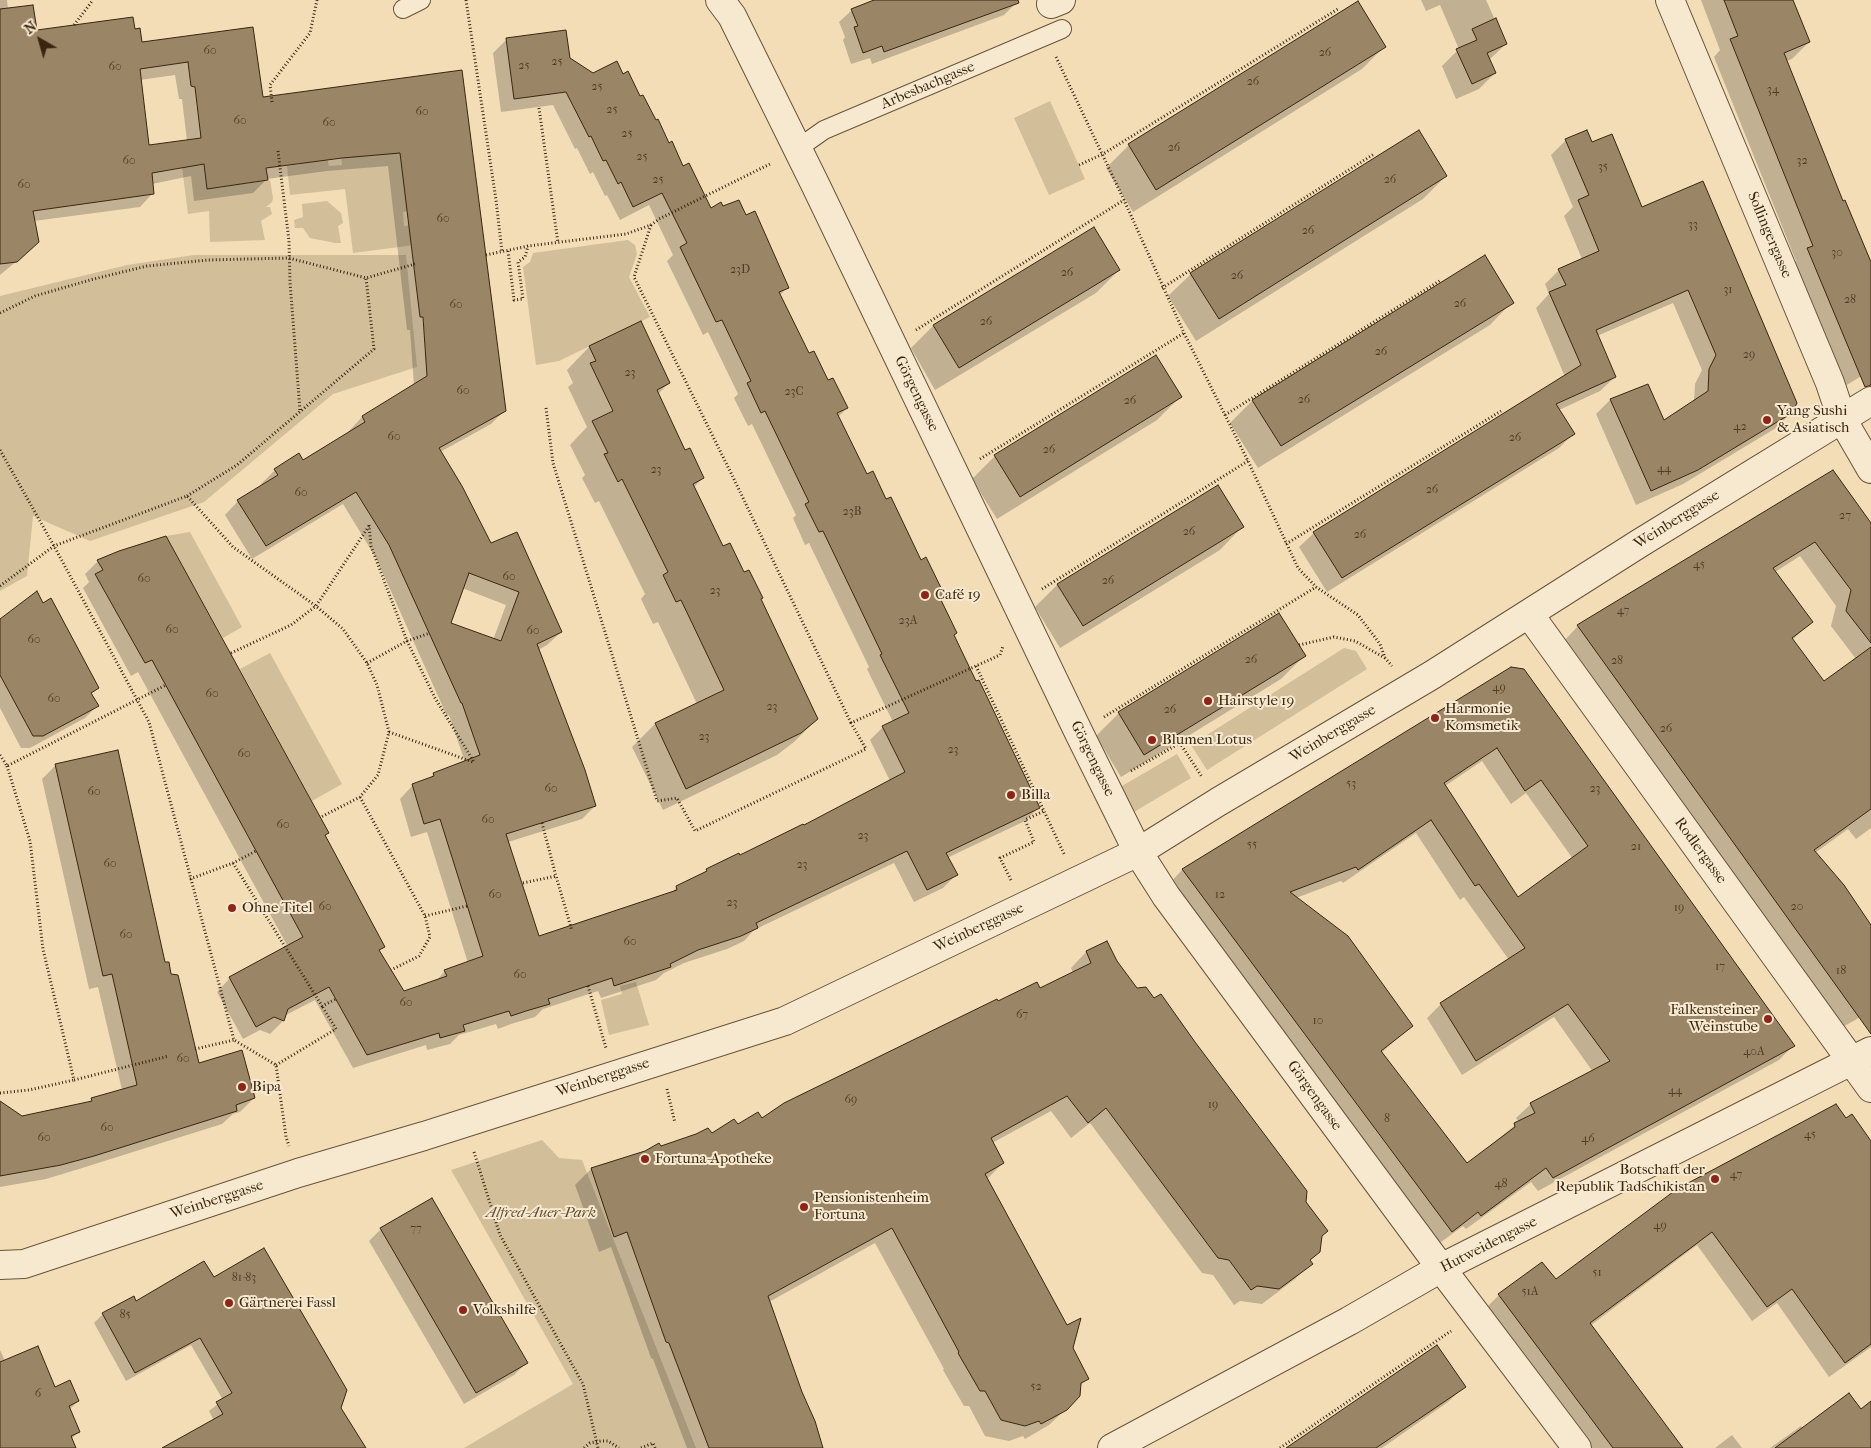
<!DOCTYPE html>
<meta charset="utf-8">
<style>
body{margin:0}
#map{position:relative;width:1871px;height:1448px;overflow:hidden;background:#f2ddb6;font-family:"IM FELL French Canon",serif}
canvas{display:block}
.north{position:absolute;left:15px;top:15px;width:50px;height:50px;-webkit-text-stroke:4px #f7e9d0;paint-order:stroke;rotate:322deg;font-size:14px;font-weight:700;line-height:20px;text-align:center;color:#3a2610}
.north::after{content:'';display:block;margin:auto;width:18px;height:22px;background:#3a2610;clip-path:polygon(50% 0,100% 100%,50% 72%,0 100%)}
</style>
<div id="map">
<canvas width="1871" height="1448"></canvas>
<div class="north">N</div>
</div>
<script>
const ctx = document.querySelector('canvas').getContext('2d');
ctx.lineJoin = 'round';
function fillPath(path, color) {
  ctx.fillStyle = color;
  ctx.fill(path, 'evenodd');
}
function shape(rows) {
  const path = new Path2D();
  for (const r of rows) {
    path.moveTo(r[0], r[1]);
    for (let i = 2; i < r.length; i += 2) path.lineTo(r[i], r[i + 1]);
  }
  return path;
}
function trace(path, color, width, dash) {
  ctx.strokeStyle = color;
  ctx.lineWidth = width;
  ctx.lineCap = dash ? 'butt' : 'round';
  ctx.setLineDash(dash || []);
  ctx.stroke(path);
}
function label(font, color, halo, rows, align = 'center') {
  ctx.font = font + ' "IM FELL French Canon",serif';
  ctx.lineWidth = 4;
  ctx.setLineDash([]);
  ctx.textBaseline = 'middle';
  ctx.strokeStyle = halo;
  ctx.fillStyle = color;
  for (const [text, x, y, turn = 0] of rows) {
    ctx.save();
    ctx.translate(x, y);
    ctx.rotate((+turn || 0) * Math.PI / 180);
    ctx.textAlign = isNaN(turn) ? turn : align;
    if (halo) ctx.strokeText(text, 0, 0);
    ctx.fillText(text, 0, 0);
    ctx.restore();
  }
}
fillPath(shape([
 [1050,101,1085,179,1049,195,1014,118],
 [399,141,412,211,403,212,404,226,414,225,422,244,353,253,345,189,290,195,287,166,300,164,299,154,327,157,329,166,342,165,341,155],
 [204,164,208,189,270,180,273,198,272,202,266,207,270,207,272,214,261,221,265,240,210,242,209,211,188,214,182,167],
 [327,201,341,213,343,223,338,226,341,243,335,243,310,238,303,228,295,228,294,220,303,217,302,204],
 [628,240,635,245,637,254,629,277,650,317,559,361,536,365,523,267,530,262,533,253],
 [194,255,406,255,417,367,333,394,204,502,90,541,33,516,27,576,0,591,0,296,127,265],
 [190,532,242,627,223,638,166,536],
 [1344,648,1356,651,1367,669,1207,770,1191,745],
 [270,653,342,784,312,801,240,669],
 [1177,754,1191,778,1129,815,1115,790],
 [636,982,649,1025,609,1035,601,1000,622,994,620,986],
 [542,1140,559,1158,582,1160,696,1448,464,1448,573,1384,451,1170]
]), '#d3be9a');
fillPath(shape([
 [0,0,7,0,8,9,36,32,134,30,141,43,252,29,262,98,461,72,505,410,491,424,440,452,490,545,561,632,547,645,538,650,595,806,582,819,508,842,538,938,671,893,677,887,701,876,707,870,740,857,803,827,890,781,870,740,883,727,893,722,867,669,869,667,809,543,805,545,793,518,796,515,752,424,748,426,734,398,738,394,708,332,703,335,667,261,673,255,649,205,620,220,607,195,605,196,593,172,590,174,577,148,575,149,553,105,501,112,493,53,507,39,568,59,593,74,622,76,640,98,710,209,722,207,746,216,788,287,780,295,809,355,847,408,838,417,867,476,886,501,920,562,944,597,940,601,953,635,1038,808,1025,821,947,858,956,875,943,888,914,902,894,863,754,930,744,941,727,949,684,963,664,973,656,980,601,998,598,991,543,1009,535,1017,511,1024,498,1029,496,1024,459,1035,450,1044,427,1050,426,1045,353,1068,315,1000,284,1016,283,1021,270,1034,260,1030,243,1039,217,992,230,978,288,947,138,672,131,676,83,588,89,582,85,574,98,561,328,832,324,836,384,946,379,951,403,992,435,982,445,971,468,963,427,832,411,837,400,799,413,785,428,780,434,774,465,762,449,715,447,716,376,558,343,504,252,559,225,515,238,501,263,486,261,484,275,470,299,455,302,461,350,432,349,431,362,417,414,386,410,330,407,330,388,166,327,171,267,179,253,193,194,201,191,176,152,184,153,193,140,207,34,221,24,255,0,275],
 [175,75,179,99,182,99,187,141,148,147,140,80],
 [462,588,506,605,493,640,450,623],
 [873,0,1015,0,1016,3,1004,15,872,64,870,58,851,64,843,40,845,37,839,22,852,10,874,1],
 [1421,0,1486,0,1506,44,1489,60,1495,73,1479,89,1456,99,1442,66,1459,49,1440,5,1426,11],
 [1701,0,1792,0,1809,42,1792,59,1786,61,1842,202,1871,266,1871,370,1842,388,1791,266,1796,261,1714,57,1720,50],
 [1357,3,1384,47,1362,69,1133,212,1106,168,1129,145],
 [1566,140,1591,144,1642,208,1791,413,1776,428,1683,484,1636,505,1596,414,1610,400,1664,422,1694,402,1695,384,1702,370,1673,303,1597,336,1615,377,1600,391,1559,410,1573,434,1559,448,1327,592,1299,547,1314,533,1565,377,1536,308,1549,294,1545,284,1559,270,1582,259,1564,216,1573,207,1551,155],
 [1446,176,1423,199,1196,341,1168,296,1191,274],
 [1119,270,1096,293,935,390,911,348,933,326],
 [1512,302,1490,325,1258,468,1230,423,1253,400],
 [640,323,669,383,658,394,685,452,703,478,694,487,723,547,743,574,760,600,817,719,794,742,777,755,663,810,632,747,655,724,697,704,658,622,653,624,641,599,645,594,599,501,595,503,582,478,585,475,570,445,587,427,568,387,573,383,567,370,589,347],
 [1180,397,1157,420,997,519,972,479,995,456],
 [1832,471,1871,525,1871,828,1856,839,1848,829,1815,853,1871,927,1871,1011,1841,1028,1563,642,1578,626],
 [1800,556,1836,606,1831,626,1856,659,1823,683,1792,640,1812,622,1775,572],
 [1242,527,1220,550,1060,648,1035,607,1057,585],
 [43,604,97,688,91,694,97,706,85,718,30,748,21,748,0,708,0,621],
 [1279,615,1304,656,1281,679,1121,777,1096,736,1119,713],
 [1511,668,1793,1046,1779,1060,1538,1191,1531,1182,1466,1229,1463,1226,1437,1245,1168,885,1182,870],
 [1482,761,1511,804,1526,793,1573,859,1518,898,1445,786],
 [1416,833,1460,900,1464,897,1509,960,1441,1004,1427,1018,1462,1075,1554,1017,1593,1072,1531,1104,1516,1118,1519,1122,1467,1164,1381,1053,1411,1026,1296,898,1341,881,1343,883],
 [56,765,164,963,198,1065,254,1098,240,1112,233,1114,222,1124,79,1169,46,1179,0,1187,0,1110,22,1117,88,1103,92,1099,122,1090,98,987,89,989,42,779],
 [1086,952,1116,962,1305,1202,1321,1237,1319,1251,1309,1261,1311,1263,1295,1279,1262,1304,1240,1301,1234,1305,1213,1275,1202,1273,1090,1123,1071,1138,1051,1111,992,1143,1003,1163,987,1179,1087,1379,1079,1387,1066,1409,1049,1425,1025,1439,1023,1436,1009,1441,985,1436,969,1406,964,1406,943,1370,944,1369,875,1243,769,1302,822,1448,687,1448,653,1359,651,1358,611,1247,599,1252,575,1185,591,1169,660,1147,712,1135,762,1119,997,1003,1040,989,1073,973,1071,968],
 [1846,1120,1871,1143,1871,1347,1829,1377,1777,1303,1752,1321,1697,1245,1590,1326,1681,1448,1587,1448,1484,1310,1499,1295,1556,1281],
 [381,1229,526,1363,514,1375,464,1404,369,1241],
 [214,1279,340,1408,365,1448,168,1448,214,1421,209,1411,223,1400,191,1345,126,1381,94,1323,103,1314,136,1302],
 [0,1350,5,1361,78,1401,69,1410,79,1432,71,1439,75,1448,0,1448],
 [1464,1387,1448,1402,1382,1448,1289,1448],
 [1871,1403,1871,1448,1770,1448,1801,1426,1803,1429,1861,1411],
 [1732,1435,1742,1448,1715,1448]
]), '#0003');
const building = shape([
 [874,0,1018,0,1019,3,884,52,882,46,863,53,854,27,858,26,851,9,874,0],
 [1724,0,1793,0,1810,42,1784,53,1843,201,1845,200,1871,262,1871,385,1865,387,1807,248,1813,246,1730,39,1738,36,1724,0],
 [1358,1,1386,47,1156,190,1128,144,1358,1],
 [33,5,37,30,133,17,135,29,140,28,142,42,253,27,263,97,462,70,506,411,439,448,462,486,491,543,517,532,562,632,537,644,585,770,596,806,506,834,539,936,677,890,676,886,707,871,706,869,739,853,740,855,803,824,804,825,905,772,882,726,909,713,880,655,882,654,823,531,819,532,805,504,809,502,765,411,761,413,747,383,751,381,722,320,716,322,680,247,687,243,662,193,633,207,621,182,618,184,606,160,603,161,591,136,589,137,566,92,514,99,506,38,566,30,570,58,593,73,617,61,623,74,628,71,640,96,643,95,656,120,658,119,669,143,672,141,683,166,689,163,711,208,721,202,723,206,739,200,746,215,755,211,789,288,779,292,809,353,814,351,828,380,833,378,848,408,837,413,867,474,873,471,886,499,891,497,921,560,926,557,946,598,941,600,957,633,954,635,976,681,979,680,1040,808,946,853,958,875,927,890,907,851,756,923,758,928,741,936,698,950,670,964,671,967,614,986,612,978,548,999,550,1004,526,1011,511,1016,509,1011,463,1025,465,1031,440,1038,439,1033,367,1055,329,987,288,1009,284,1021,274,1017,256,1027,229,977,303,937,152,660,145,663,95,574,103,570,97,560,119,551,166,536,329,833,325,835,385,947,379,950,404,991,447,976,444,970,483,956,440,819,424,824,412,784,434,776,433,773,480,755,462,703,461,703,389,545,356,492,266,546,237,500,278,475,274,469,299,453,303,460,365,422,362,416,427,376,423,317,420,317,400,153,342,158,266,168,268,180,207,189,204,164,152,173,154,194,33,211,39,242,17,262,0,264,0,9,33,5],
 [188,62,191,86,195,87,201,138,149,145,140,69,188,62],
 [469,573,519,592,501,641,451,623,469,573],
 [1496,18,1507,44,1487,53,1496,73,1472,84,1456,49,1477,40,1472,29,1496,18],
 [1419,130,1447,176,1219,319,1190,273,1419,130],
 [1587,130,1592,142,1612,134,1642,207,1703,181,1797,403,1792,413,1698,470,1651,491,1610,399,1648,384,1664,420,1708,391,1709,369,1716,355,1688,290,1596,330,1616,377,1556,404,1575,434,1342,578,1313,532,1581,365,1549,292,1566,285,1558,269,1599,251,1578,200,1589,195,1565,139,1587,130],
 [1094,227,1120,270,959,368,933,325,1094,227],
 [1485,255,1514,303,1281,446,1252,400,1485,255],
 [641,321,670,383,657,390,685,450,690,448,704,478,693,484,723,546,730,543,744,572,749,570,763,598,761,599,818,719,801,733,686,789,655,723,724,690,681,600,676,602,663,575,668,572,622,479,618,482,604,454,608,453,592,421,613,411,590,363,596,361,589,346,641,321],
 [1156,355,1182,397,1020,497,994,455,1156,355],
 [1833,470,1871,523,1871,643,1846,611,1851,590,1815,542,1773,568,1813,622,1792,638,1824,681,1871,647,1871,809,1814,850,1844,885,1871,925,1871,1034,1577,625,1833,470],
 [1218,485,1244,527,1083,626,1057,584,1218,485],
 [37,591,43,603,51,598,99,688,91,693,99,706,43,736,33,736,0,675,0,619,37,591],
 [1279,613,1306,656,1144,755,1118,712,1279,613],
 [1511,667,1524,669,1795,1046,1553,1178,1546,1168,1481,1216,1478,1212,1452,1232,1182,869,1511,667],
 [1497,748,1525,791,1541,780,1588,846,1518,897,1444,783,1497,748],
 [1431,820,1475,886,1479,884,1525,948,1440,1003,1476,1061,1568,1004,1610,1061,1530,1103,1535,1113,1514,1123,1515,1127,1467,1163,1381,1051,1413,1026,1348,936,1290,892,1356,867,1358,870,1431,820],
 [118,750,165,962,169,962,171,974,178,975,199,1063,242,1050,255,1098,236,1105,237,1111,94,1156,61,1165,0,1176,0,1101,22,1116,92,1101,91,1098,137,1085,112,974,103,976,55,764,118,750],
 [1107,941,1117,961,1137,988,1146,987,1154,998,1161,994,1195,1042,1307,1191,1306,1202,1328,1231,1322,1236,1320,1252,1310,1260,1313,1264,1279,1289,1257,1286,1251,1290,1229,1260,1218,1258,1106,1108,1088,1123,1067,1096,991,1138,1004,1163,985,1174,1067,1325,1081,1318,1073,1348,1089,1379,1081,1383,1080,1396,1067,1410,1041,1424,1039,1421,1025,1426,1001,1420,985,1391,980,1391,958,1353,959,1352,892,1228,768,1296,802,1392,815,1421,823,1448,709,1448,669,1343,666,1342,627,1232,614,1237,591,1168,645,1151,659,1143,661,1146,696,1134,708,1128,712,1133,734,1119,738,1124,758,1112,762,1118,784,1103,997,999,998,1001,1037,982,1040,988,1091,963,1086,951,1107,941],
 [1836,1104,1846,1118,1852,1114,1871,1141,1871,1344,1845,1363,1792,1289,1767,1307,1712,1232,1590,1323,1683,1448,1613,1448,1498,1294,1542,1262,1556,1279,1677,1189,1836,1104],
 [432,1198,528,1363,476,1393,380,1228,432,1198],
 [264,1248,347,1390,341,1408,366,1448,162,1448,223,1414,216,1402,232,1393,200,1338,135,1373,102,1313,134,1296,136,1301,204,1261,214,1277,264,1248],
 [1437,1345,1466,1387,1376,1448,1286,1448,1437,1345],
 [38,1346,55,1387,70,1380,79,1401,69,1406,80,1432,71,1436,76,1448,0,1448,0,1362,38,1346],
 [1849,1393,1861,1409,1871,1401,1871,1448,1775,1448,1849,1393]
]);
fillPath(building, '#9a8566');
trace(building, '#3a2610', 1);
const lane = shape([
 [403,9,421,0],
 [797,149,824,130,1062,29]
]);
const street = shape([
 [720,0,732,16,815,184,1079,733,1138,852,1166,896,1441,1268,1577,1448],
 [1670,0,1830,383,1842,419,1871,469],
 [1051,4,1061,0],
 [1529,614,1871,1088],
 [0,1265,24,1264,298,1173,424,1136,785,1021,1138,852,1218,802,1432,675,1640,543,1871,401],
 [1112,1448,1349,1321,1441,1268,1871,1051]
]);
trace(lane, '#68543a', 20);
trace(street, '#68543a', 30);
trace(shape([
 [466,0,496,200,502,252],
 [74,25,93,0],
 [1056,57,1124,200,1184,333,1248,461,1298,568,1316,587,1358,615,1380,644,1385,658,1392,666],
 [272,102,270,85,310,33,317,0],
 [539,108,558,243],
 [278,151,289,241,290,282,300,411],
 [1079,165,1103,154,1338,9],
 [651,225,634,277,731,473,851,723],
 [508,251,514,300,523,299,518,262,525,257,528,246],
 [486,255,528,246,626,234,651,225,659,219,772,163],
 [1162,288,1374,154],
 [0,313,35,296,90,280,147,266,208,260,289,258,366,278,415,264],
 [916,330,1124,200],
 [546,408,553,463,657,801,677,798,695,831,866,749,851,723,1000,655,1003,646],
 [1225,415,1441,280],
 [0,450,54,546,149,722,234,1040,276,1065,286,1137,289,1146],
 [980,459,1184,333],
 [187,496,237,465,374,349,366,278],
 [369,525,371,546,407,641,435,698,474,762],
 [1286,544,1501,411],
 [0,586,54,546,187,496,233,547,316,606,343,629,367,663,377,685,389,732,378,775,360,797,321,817],
 [1042,589,1248,461],
 [1299,645,1334,637,1355,641,1385,658],
 [231,653,291,625,316,606,369,526],
 [367,663,407,641,430,633],
 [976,666,1065,856],
 [1104,717,1316,587],
 [389,732,473,762],
 [0,755,7,766,166,685],
 [7,766,30,841,43,949,74,1080,169,1056],
 [1131,771,1180,743,1202,777],
 [360,797,425,916,430,937,419,956,391,970],
 [542,823,556,876],
 [233,863,322,1006,336,999],
 [190,879,233,863,256,851],
 [1011,880,1000,858,1034,842,1025,820,1044,811],
 [523,883,556,876,572,931],
 [425,916,467,906],
 [588,986,606,1048],
 [195,1049,234,1040],
 [276,1065,336,1029,322,1006],
 [667,1089,675,1123],
 [0,1093,29,1090,74,1080],
 [474,1152,500,1235,583,1384,598,1448],
 [584,1448,590,1443,601,1441,608,1441,619,1448],
 [641,1448,653,1443,655,1448],
 [1280,1448,1451,1331]
]), '#3a2610', 3, [1, 2.5]);
trace(lane, '#f7e9d0', 18);
trace(street, '#f7e9d0', 28);
for (const [x, y, r, color] of [
 [1767,420,5,"#8f2418"],
 [925,595,5,"#8f2418"],
 [1208,701,5,"#8f2418"],
 [1435,718,5,"#8f2418"],
 [1152,740,5,"#8f2418"],
 [1011,795,5,"#8f2418"],
 [232,908,5,"#8f2418"],
 [1768,1019,5,"#8f2418"],
 [242,1087,5,"#8f2418"],
 [645,1159,5,"#8f2418"],
 [1715,1179,5,"#8f2418"],
 [804,1207,5,"#8f2418"],
 [229,1303,5,"#8f2418"],
 [463,1310,5,"#8f2418"]
]) {
  const dot = new Path2D();
  dot.arc(x, y, r, 0, 2 * Math.PI);
  ctx.fillStyle = color;
  ctx.fill(dot);
  trace(dot, '#f7e9d0', 2);
}
label('12px', '#523e26', null, [
 ["60",210,51],
 ["26",1325,53],
 ["25",557,62],
 ["25",524,66],
 ["60",115,67],
 ["26",1253,82],
 ["25",597,87],
 ["34",1773,90],
 ["25",612,110],
 ["60",422,112],
 ["60",240,121],
 ["60",329,123],
 ["25",627,134],
 ["26",1174,148],
 ["25",642,157],
 ["60",129,161],
 ["32",1802,161],
 ["35",1603,167],
 ["25",658,180],
 ["26",1390,180],
 ["60",24,185],
 ["60",443,219],
 ["33",1693,225],
 ["26",1308,231],
 ["30",1837,253],
 ["23D",740,270],
 ["26",1067,273],
 ["26",1237,276],
 ["31",1728,290],
 ["28",1850,300],
 ["26",1460,304],
 ["60",456,305],
 ["26",986,322],
 ["26",1381,352],
 ["29",1749,355],
 ["23",630,373],
 ["60",463,391],
 ["23C",794,392],
 ["26",1304,400],
 ["26",1130,401],
 ["42",1740,427],
 ["60",394,437],
 ["26",1515,438],
 ["26",1049,450],
 ["44",1664,469],
 ["23",656,470],
 ["26",1432,490],
 ["60",301,493],
 ["23B",852,512],
 ["27",1845,516],
 ["26",1189,532],
 ["26",1360,535],
 ["45",1699,565],
 ["60",509,577],
 ["60",144,579],
 ["26",1108,581],
 ["23",715,591],
 ["47",1623,611],
 ["23A",908,621],
 ["60",172,630],
 ["60",533,631],
 ["60",34,640],
 ["26",1251,660],
 ["28",1617,661],
 ["49",1499,688],
 ["60",212,694],
 ["60",54,699],
 ["23",772,707],
 ["26",1170,710],
 ["26",1666,729],
 ["23",704,737],
 ["23",953,750],
 ["60",244,754],
 ["53",1351,784],
 ["60",551,789],
 ["23",1595,789],
 ["60",94,792],
 ["60",488,820],
 ["60",283,825],
 ["23",863,836],
 ["55",1252,845],
 ["21",1636,847],
 ["60",110,864],
 ["23",802,865],
 ["60",495,895],
 ["12",1220,895],
 ["23",732,903],
 ["60",325,907],
 ["20",1797,907],
 ["19",1679,908],
 ["60",126,935],
 ["60",630,942],
 ["17",1720,967],
 ["18",1841,971],
 ["60",520,975],
 ["60",406,1003],
 ["67",1022,1015],
 ["10",1318,1021],
 ["40A",1754,1052],
 ["60",183,1059],
 ["44",1675,1091],
 ["69",851,1100],
 ["19",1213,1105],
 ["8",1387,1119],
 ["60",107,1128],
 ["45",1810,1135],
 ["60",44,1138],
 ["46",1588,1139],
 ["47",1736,1175],
 ["48",1501,1184],
 ["49",1660,1226],
 ["77",416,1229],
 ["51",1597,1273],
 ["81-83",244,1278],
 ["51A",1530,1292],
 ["85",125,1315],
 ["52",1036,1387],
 ["6",38,1394]
]);
label('15px', '#3a2610', '#f7e9d0', [
 ["Arbesbachgasse",928,86,-23],
 ["Sollingergasse",1769,235,67],
 ["Görgengasse",916,394,64],
 ["Weinberggasse",1677,520,-32],
 ["Weinberggasse",1333,734,-31],
 ["Görgengasse",1092,759,64],
 ["Rodlergasse",1700,851,54],
 ["Weinberggasse",979,928,-25],
 ["Weinberggasse",603,1078,-18],
 ["Görgengasse",1314,1096,54],
 ["Weinberggasse",217,1200,-18],
 ["Hutweidengasse",1489,1245,-27]
]);
label('15px', '#3a2610', '#f7e9d0', [
 ["Yang Sushi",1777,411],
 ["& Asiatisch",1777,428],
 ["Café 19",935,595],
 ["Hairstyle 19",1218,701],
 ["Harmonie",1445,709],
 ["Komsmetik",1445,726],
 ["Blumen Lotus",1162,740],
 ["Billa",1021,795],
 ["Ohne Titel",242,908],
 ["Falkensteiner",1758,1010,"right"],
 ["Weinstube",1758,1027,"right"],
 ["Bipa",252,1087],
 ["Fortuna-Apotheke",655,1159],
 ["Botschaft der",1705,1170,"right"],
 ["Republik Tadschikistan",1705,1187,"right"],
 ["Pensionistenheim",814,1198],
 ["Fortuna",814,1215],
 ["Gärtnerei Fassl",239,1303],
 ["Volkshilfe",473,1310]
], 'left');
label('italic 15px', '#604c32', '#f7e9d0', [
 ["Alfred-Auer-Park",541,1213]
]);
</script>
